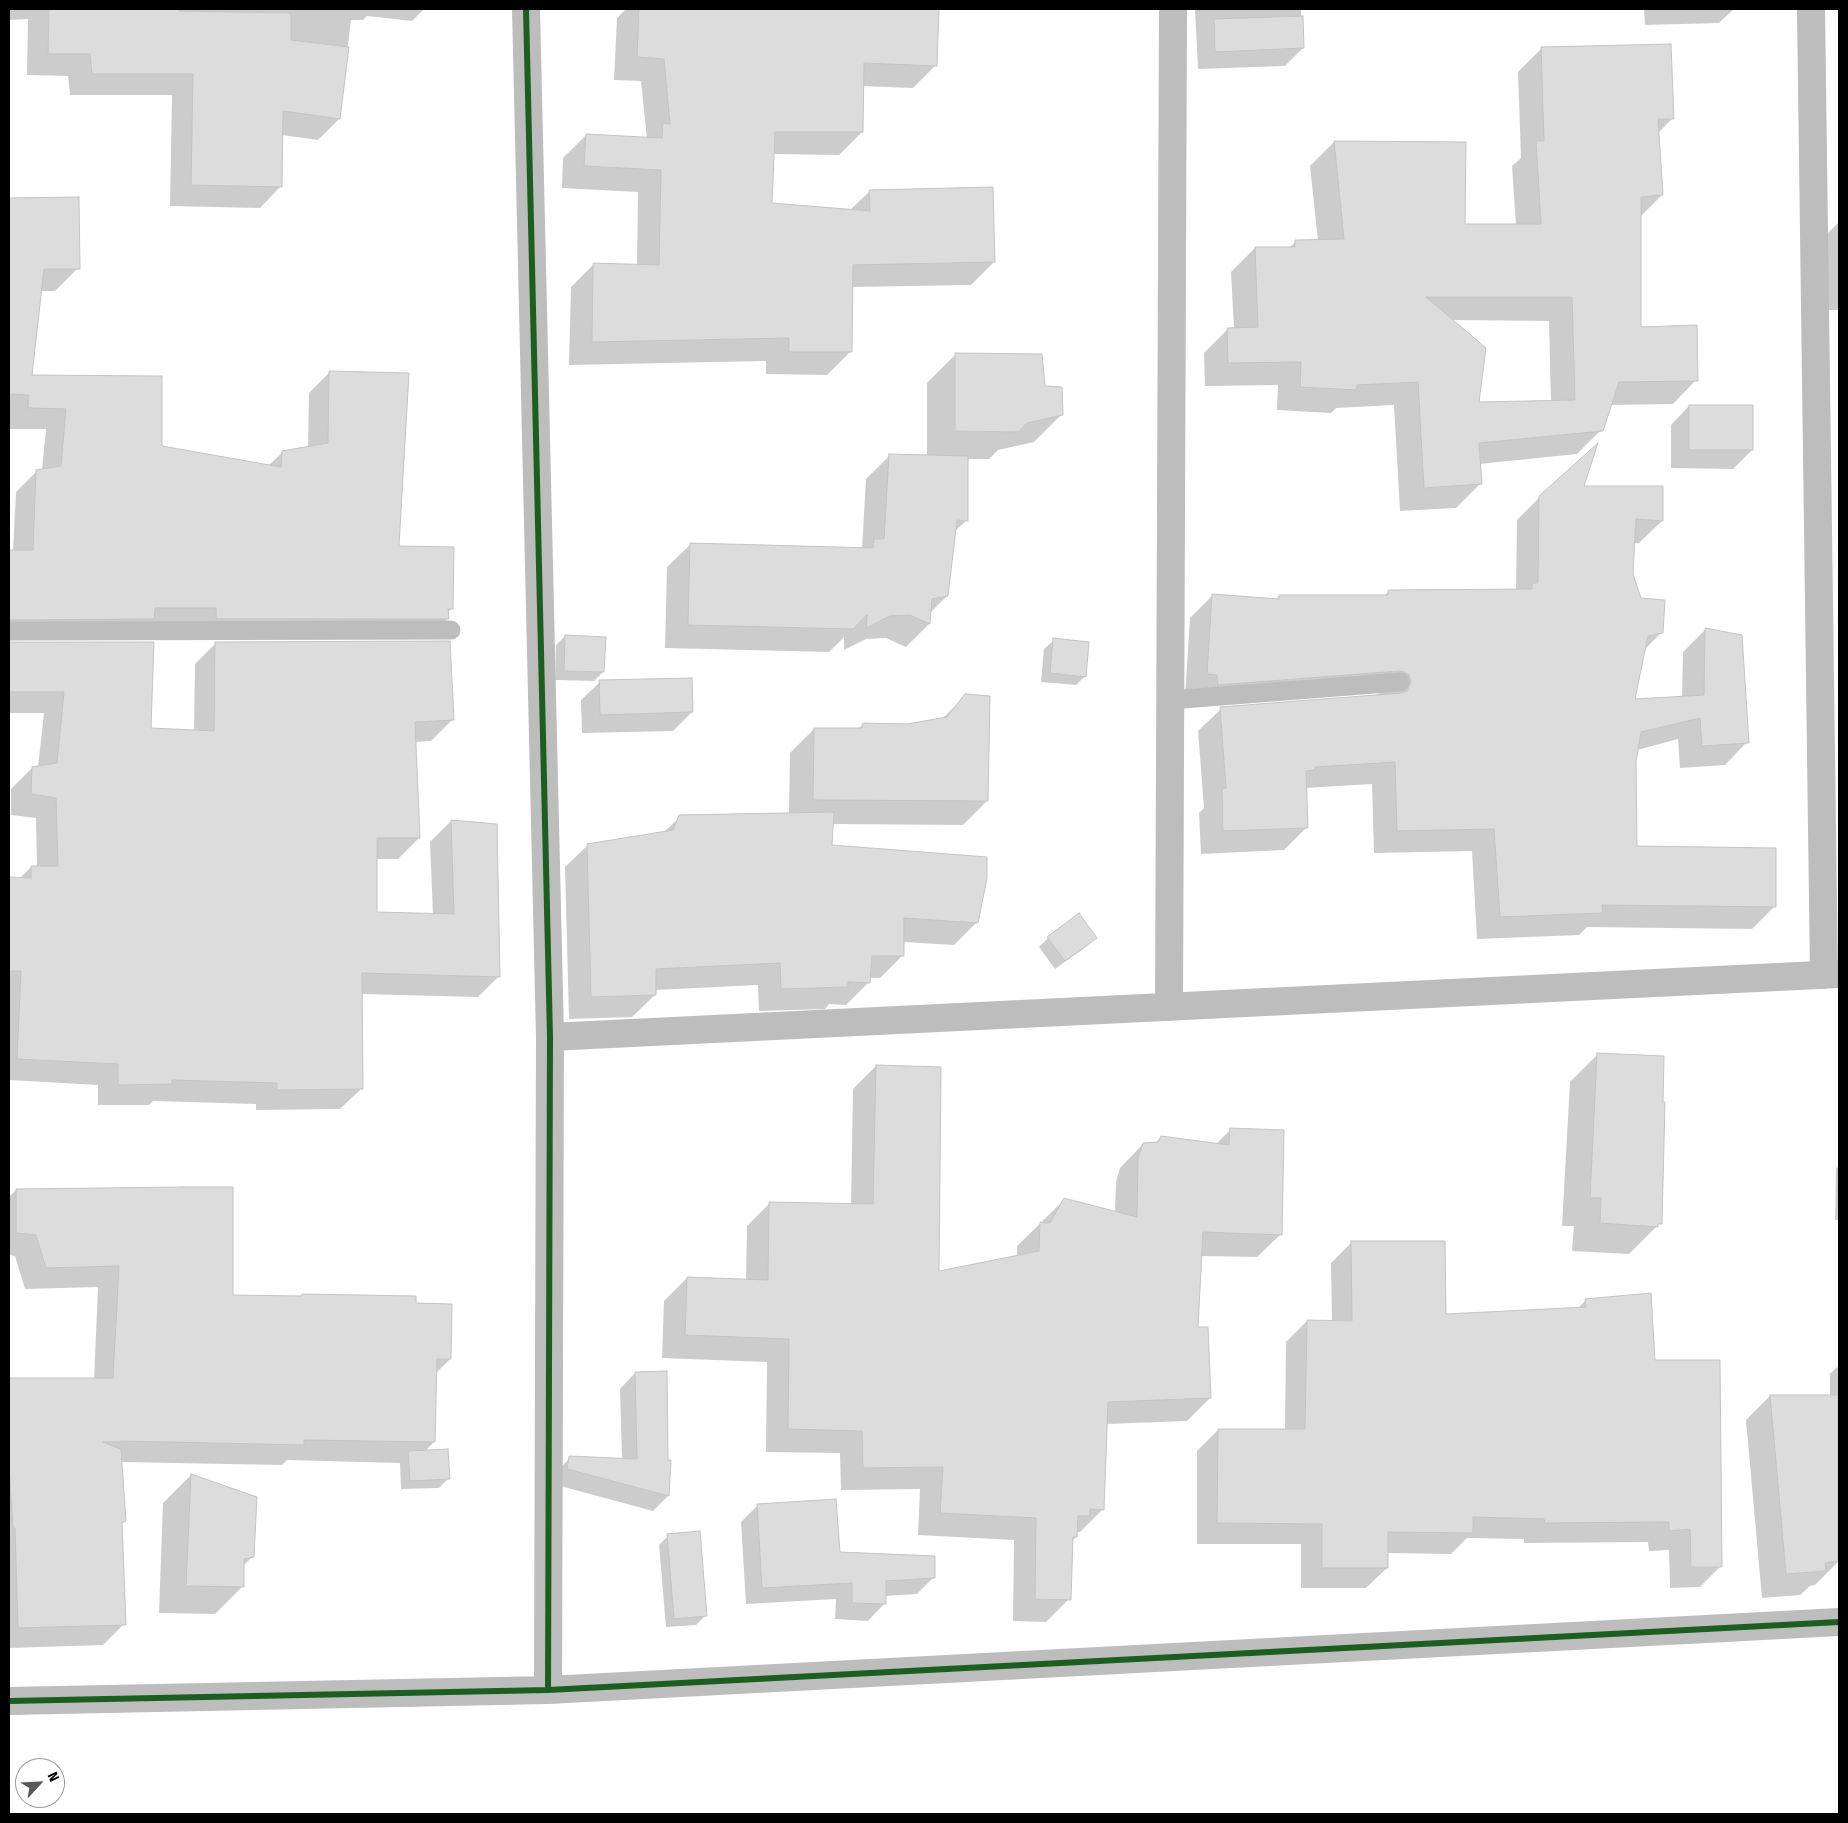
<!DOCTYPE html>
<style>
body{margin:0}
#map{position:relative;width:1848px;height:1823px;overflow:hidden;background:#fff;font-family:"Fira Sans Condensed",sans-serif}
canvas{display:block}
.frame{position:absolute;inset:0;border:10px solid #000;pointer-events:none}
.north{position:absolute;left:15px;top:1758px;width:50px;height:50px;box-sizing:border-box;background:#fff;border:1px solid #999;border-radius:50%;rotate:65deg;font-size:14px;font-weight:700;line-height:20px;text-align:center;color:#000}
.north::after{content:'';display:block;margin:auto;width:18px;height:22px;background:#595959;clip-path:polygon(50% 0,100% 100%,50% 72%,0 100%)}
</style>
<div id="map">
<canvas width="1848" height="1823"></canvas>
<div class="frame"></div>
<div class="north">N</div>
</div>
<script>
const ctx = document.querySelector('canvas').getContext('2d');
ctx.lineJoin = 'round';
function fillPath(path, color) {
  ctx.fillStyle = color;
  ctx.fill(path, 'evenodd');
}
function shape(rows) {
  const path = new Path2D();
  for (const r of rows) {
    path.moveTo(r[0], r[1]);
    for (let i = 2; i < r.length; i += 2) path.lineTo(r[i], r[i + 1]);
  }
  return path;
}
function trace(path, color, width, dash) {
  ctx.strokeStyle = color;
  ctx.lineWidth = width;
  ctx.lineCap = dash ? 'butt' : 'round';
  ctx.setLineDash(dash || []);
  ctx.stroke(path);
}
fillPath(shape([
 [9,9,424,9,412,21,367,16,363,20,351,20,339,119,318,140,282,135,281,186,260,208,170,206,172,95,70,95,68,76,27,75,28,19,9,20],
 [626,9,937,9,936,65,913,88,862,86,862,132,839,155,773,154,771,204,850,210,870,191,994,262,971,285,851,287,850,352,827,375,766,374,766,361,569,365,571,287,594,264,637,265,638,192,562,188,563,158,586,135,647,139,641,81,614,80,617,18],
 [1195,9,1301,9,1303,48,1285,66,1198,69],
 [1644,9,1734,9,1719,23,1645,25],
 [1542,48,1673,118,1658,133,1662,195,1639,218,1640,328,1696,380,1673,404,1610,405,1601,430,1577,454,1479,464,1480,484,1456,508,1400,511,1394,405,1336,408,1331,413,1277,410,1278,385,1205,386,1204,353,1228,329,1234,329,1231,272,1255,248,1289,248,1296,241,1318,241,1310,166,1334,142,1464,226,1516,225,1512,166,1521,158,1518,72],
 [1451,320,1549,321,1551,402,1477,404],
 [9,199,78,199,78,268,55,291,41,291,9,383],
 [1839,222,1839,310,1822,310,1823,238],
 [955,355,1044,387,1062,414,1034,442,998,450,989,459,967,459,967,520,954,532,947,596,930,613,929,624,906,647,886,638,866,639,844,650,844,637,829,652,665,648,667,567,691,544,862,549,866,479,889,456,927,456,927,383],
 [330,372,398,548,452,608,447,613,448,618,427,639,9,640,9,551,13,551,16,492,37,471,42,470,46,429,9,429,9,396,29,376,161,447,268,466,283,452,308,448,309,393],
 [1689,406,1752,450,1733,469,1671,468,1671,425],
 [1582,487,1662,521,1639,543,1633,543,1632,574,1641,599,1662,632,1644,650,1633,700,1682,697,1683,652,1705,630,1747,742,1725,765,1680,768,1678,739,1637,750,1634,762,1636,847,1774,907,1752,929,1587,927,1579,935,1477,939,1472,851,1374,853,1372,784,1305,788,1307,827,1284,850,1201,854,1199,813,1204,808,1198,731,1221,709,1386,695,1376,693,1185,697,1190,618,1212,596,1275,600,1279,596,1384,596,1389,591,1516,590,1517,520,1540,497],
 [565,636,603,672,594,681,555,680,556,645],
 [1054,640,1085,676,1076,685,1041,682,1044,649],
 [9,643,152,643,150,730,194,731,195,664,216,643,452,720,431,741,414,742,419,838,398,859,376,859,375,913,433,915,430,842,451,821,499,976,478,997,361,994,361,1089,340,1109,256,1110,256,1104,153,1101,149,1105,98,1105,98,1085,9,1080,9,878,20,878,31,867,37,867,36,818,11,815,11,789,32,768,38,767,44,713,9,713],
 [600,682,692,712,673,731,582,733,581,700],
 [965,696,987,801,963,825,832,824,831,846,977,922,954,945,903,942,902,956,880,978,869,978,869,982,846,1005,829,1004,825,1009,759,1011,758,985,655,990,655,995,632,1017,569,1019,565,867,588,845,663,833,680,817,789,814,790,753,814,729,858,729,863,724,907,725,942,719],
 [1096,937,1087,946,1055,969,1039,947,1048,938],
 [1598,1054,1660,1223,1629,1254,1572,1251,1574,1226,1562,1226,1570,1082],
 [876,1066,938,1272,1017,1256,1017,1246,1065,1199,1115,1213,1116,1182,1120,1168,1143,1144,1154,1144,1161,1137,1216,1144,1230,1130,1280,1235,1257,1257,1200,1256,1197,1328,1210,1398,1187,1421,1106,1424,1103,1509,1080,1532,1076,1532,1076,1537,1071,1542,1069,1599,1046,1622,1013,1621,1014,1540,918,1535,920,1489,841,1490,840,1453,766,1452,767,1362,662,1358,664,1301,687,1278,746,1281,747,1226,770,1203,851,1205,853,1089],
 [1839,1165,1839,1220,1835,1220,1836,1168],
 [16,1190,231,1296,300,1298,302,1295,415,1304,450,1359,436,1373,434,1442,425,1451,448,1479,439,1488,401,1489,400,1463,287,1460,282,1465,121,1462,125,1521,121,1525,124,1624,103,1645,9,1648,9,1379,94,1380,98,1287,25,1289,15,1256,9,1255,9,1197],
 [1351,1243,1445,1315,1577,1309,1586,1300,1654,1361,1721,1566,1700,1587,1670,1588,1669,1550,1649,1551,1648,1542,1524,1543,1524,1539,1467,1538,1451,1554,1387,1553,1387,1568,1366,1588,1301,1588,1301,1544,1197,1544,1197,1451,1218,1430,1285,1430,1286,1342,1307,1321,1332,1322,1331,1263],
 [1839,1365,1839,1487,1837,1487,1834,1492,1839,1561,1815,1585,1810,1586,1800,1595,1762,1598,1746,1420,1770,1396,1830,1396,1830,1374],
 [635,1373,668,1496,653,1511,553,1484,555,1473,570,1458,622,1459,620,1389],
 [191,1475,253,1556,243,1566,243,1586,215,1614,159,1613,163,1503],
 [758,1505,838,1553,934,1577,917,1594,885,1596,884,1604,868,1621,835,1619,836,1599,746,1604,741,1522],
 [668,1536,705,1616,696,1625,666,1627,659,1545]
]), '#0003');
const building = shape([
 [49,9,179,9,179,11,291,13,291,40,349,47,340,119,283,111,282,187,191,185,193,74,92,74,90,54,48,54,49,9],
 [639,9,939,9,937,66,864,63,863,132,775,132,772,203,870,211,869,190,993,187,995,262,853,265,852,352,789,352,789,338,592,342,593,263,659,265,661,170,584,166,586,134,662,138,663,123,670,124,664,59,637,57,639,9],
 [1303,16,1304,48,1215,52,1214,19,1303,16],
 [1671,44,1674,119,1658,119,1663,195,1641,197,1641,327,1697,325,1698,381,1619,382,1603,431,1479,443,1482,484,1424,488,1418,382,1357,385,1356,390,1300,387,1301,362,1228,363,1227,328,1258,327,1255,247,1295,247,1295,240,1344,239,1334,141,1466,142,1465,224,1541,224,1536,141,1544,141,1541,47,1671,44],
 [1426,297,1572,297,1575,400,1479,402,1486,348,1426,297],
 [79,197,80,269,44,269,32,375,162,376,162,446,281,467,282,451,328,443,329,371,409,373,399,546,454,547,453,609,448,609,449,619,216,619,216,608,155,608,154,619,9,620,9,550,33,550,36,470,61,466,66,409,28,408,29,395,9,394,9,198,79,197],
 [955,353,1042,354,1045,386,1062,387,1063,415,1027,423,1018,432,955,431,955,353],
 [1689,405,1753,405,1753,450,1689,450,1689,405],
 [1598,443,1584,486,1663,486,1663,521,1636,519,1633,574,1641,598,1665,600,1663,633,1648,636,1635,699,1704,695,1705,628,1742,635,1749,743,1702,746,1700,718,1641,732,1636,762,1637,846,1776,848,1776,907,1602,905,1603,913,1500,917,1494,829,1397,831,1395,762,1315,767,1315,770,1306,771,1308,828,1223,831,1222,789,1226,788,1220,707,1401,693,1407,691,1411,682,1409,675,1404,672,1399,671,1218,685,1217,675,1207,674,1212,594,1279,599,1279,595,1388,595,1388,590,1532,589,1532,583,1538,583,1539,496,1598,443],
 [889,454,968,456,968,521,957,520,948,596,932,599,930,624,910,615,890,616,866,628,867,615,853,629,688,625,690,543,873,548,874,539,884,539,889,454],
 [565,635,606,637,604,672,564,671,565,635],
 [1053,638,1089,642,1086,677,1050,673,1053,638],
 [450,641,454,720,415,722,420,838,377,838,377,912,454,914,451,820,497,824,500,977,362,973,363,1089,277,1090,277,1083,172,1080,172,1084,118,1085,118,1064,17,1059,21,971,9,971,9,877,31,878,31,866,58,866,56,798,31,794,32,767,57,763,64,692,9,692,9,642,154,642,151,728,214,731,215,642,450,641],
 [692,678,693,712,600,715,599,680,692,678],
 [965,694,990,696,988,801,813,800,814,728,862,728,863,723,907,724,947,717,965,694],
 [834,812,832,845,987,857,987,878,978,923,904,918,904,956,872,956,870,983,848,982,848,987,781,989,780,963,656,969,656,995,591,997,587,844,673,830,679,815,834,812],
 [1079,913,1097,938,1065,961,1047,937,1079,913],
 [1597,1053,1664,1056,1663,1102,1665,1102,1662,1224,1658,1224,1658,1227,1600,1223,1601,1198,1590,1198,1597,1053],
 [876,1065,941,1067,939,1271,1039,1251,1040,1222,1050,1223,1064,1198,1137,1217,1138,1158,1143,1143,1158,1142,1161,1136,1229,1145,1230,1128,1284,1130,1282,1235,1203,1232,1198,1327,1208,1327,1211,1398,1108,1402,1104,1510,1090,1509,1090,1516,1078,1516,1077,1537,1073,1537,1071,1600,1035,1599,1036,1518,940,1513,943,1467,863,1468,862,1431,788,1429,789,1339,685,1335,687,1277,768,1280,769,1202,873,1204,876,1065],
 [183,1187,233,1187,233,1295,302,1296,302,1294,416,1296,416,1303,452,1304,451,1359,437,1359,435,1442,304,1440,304,1445,121,1441,121,1442,103,1442,121,1449,126,1521,122,1522,126,1625,18,1628,15,1528,13,1528,9,1467,9,1378,113,1378,119,1266,46,1268,36,1235,16,1233,16,1189,183,1187],
 [1351,1241,1445,1241,1446,1314,1586,1307,1585,1299,1651,1293,1655,1360,1720,1360,1722,1567,1691,1567,1690,1529,1669,1531,1669,1522,1545,1523,1544,1519,1473,1517,1473,1533,1388,1532,1388,1568,1322,1568,1322,1524,1217,1523,1218,1429,1305,1429,1307,1320,1352,1321,1351,1241],
 [667,1371,668,1460,671,1460,669,1496,567,1469,569,1456,637,1459,635,1372,667,1371],
 [1770,1395,1838,1395,1838,1561,1825,1563,1826,1571,1786,1574,1770,1395],
 [448,1449,450,1479,410,1481,408,1451,448,1449],
 [191,1474,257,1497,254,1557,244,1559,244,1587,186,1586,191,1474],
 [836,1499,840,1552,935,1556,935,1578,886,1581,886,1604,852,1603,852,1583,762,1588,757,1504,836,1499],
 [700,1531,707,1616,674,1619,667,1534,700,1531]
]);
fillPath(building, '#dcdcdc');
trace(building, '#c4c4c4', 1);
trace(shape([
 [9,631,451,630],
 [1170,700,1400,682]
]), '#bdbdbd', 19);
trace(shape([
 [526,9,550,1037,548,1690],
 [1811,9,1824,975],
 [1169,1007,1173,9],
 [550,1037,1839,974],
 [9,1701,548,1690,1839,1622]
]), '#bdbdbd', 28);
trace(shape([
 [526,9,550,1037,548,1690],
 [9,1701,548,1690,1839,1622]
]), '#1b5e20', 6);
</script>
